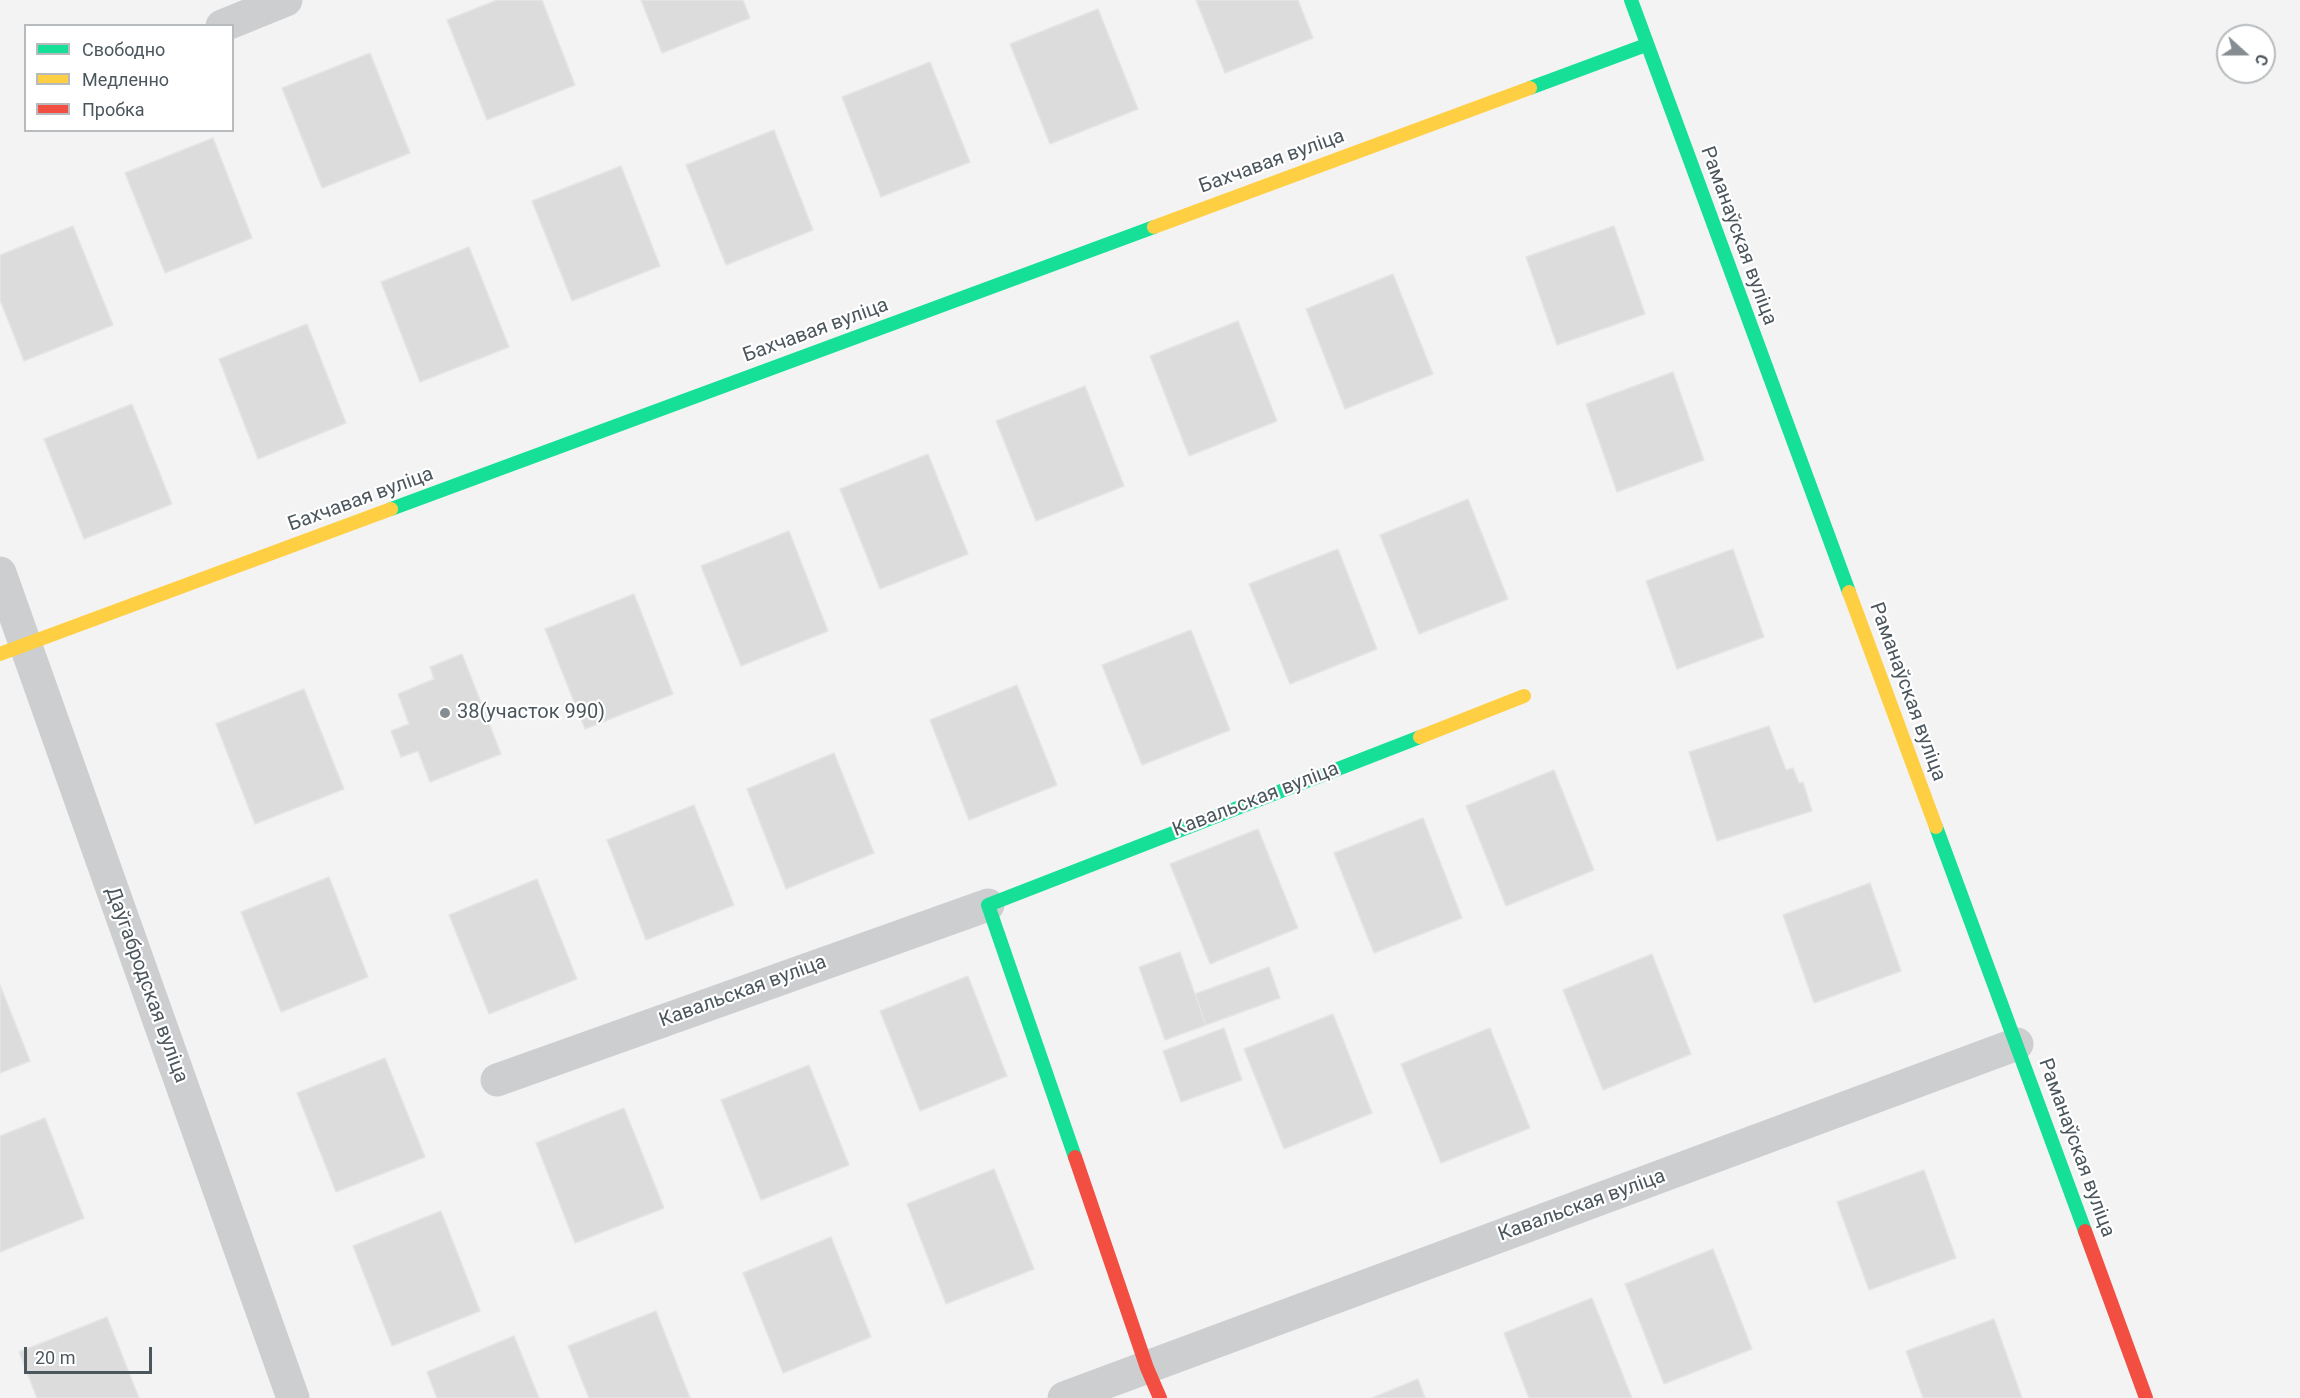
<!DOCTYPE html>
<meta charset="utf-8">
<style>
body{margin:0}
#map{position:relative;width:2300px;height:1398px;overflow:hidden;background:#f3f3f3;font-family:Roboto,sans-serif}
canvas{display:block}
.legend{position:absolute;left:24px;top:24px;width:210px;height:108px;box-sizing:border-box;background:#fff;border:2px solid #b7bbbe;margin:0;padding:8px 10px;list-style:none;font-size:18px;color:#4b565d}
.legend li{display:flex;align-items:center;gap:12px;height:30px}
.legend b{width:30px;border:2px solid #b7bbbe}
.north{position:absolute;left:2216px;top:24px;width:60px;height:60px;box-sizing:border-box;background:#fff;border:2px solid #b7bbbe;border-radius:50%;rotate:111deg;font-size:16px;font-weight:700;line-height:24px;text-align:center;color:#4b565d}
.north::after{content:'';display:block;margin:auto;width:21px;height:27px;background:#868d92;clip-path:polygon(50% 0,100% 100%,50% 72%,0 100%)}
.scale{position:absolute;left:24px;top:1347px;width:128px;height:27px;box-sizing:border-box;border:3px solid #4b565d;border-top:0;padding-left:8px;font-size:18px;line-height:21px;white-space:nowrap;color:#4b565d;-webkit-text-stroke:4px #fff;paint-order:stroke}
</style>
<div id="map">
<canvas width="2300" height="1398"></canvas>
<ul class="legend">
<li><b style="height:8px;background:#16e098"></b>Свободно</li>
<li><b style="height:8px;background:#ffcf43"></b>Медленно</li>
<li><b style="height:8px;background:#f24e42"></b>Пробка</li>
</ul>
<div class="north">С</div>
<div class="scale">20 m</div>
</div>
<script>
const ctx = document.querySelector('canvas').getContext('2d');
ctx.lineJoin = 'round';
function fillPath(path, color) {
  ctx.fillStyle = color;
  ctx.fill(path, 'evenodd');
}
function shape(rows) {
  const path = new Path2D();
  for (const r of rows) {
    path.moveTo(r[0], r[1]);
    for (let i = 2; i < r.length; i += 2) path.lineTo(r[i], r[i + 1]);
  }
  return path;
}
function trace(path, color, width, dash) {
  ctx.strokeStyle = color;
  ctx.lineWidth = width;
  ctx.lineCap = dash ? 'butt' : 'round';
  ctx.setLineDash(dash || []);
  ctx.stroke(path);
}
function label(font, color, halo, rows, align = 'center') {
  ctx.font = font + ' Roboto,sans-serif';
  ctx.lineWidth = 4.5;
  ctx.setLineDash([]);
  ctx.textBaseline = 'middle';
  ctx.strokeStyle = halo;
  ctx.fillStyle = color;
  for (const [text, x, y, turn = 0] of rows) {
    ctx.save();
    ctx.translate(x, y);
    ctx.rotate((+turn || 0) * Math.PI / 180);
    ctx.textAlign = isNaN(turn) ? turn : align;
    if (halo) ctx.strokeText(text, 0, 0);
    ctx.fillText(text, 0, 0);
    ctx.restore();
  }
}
const building = shape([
 [497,0,542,0,575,85,487,120,447,20,497,0],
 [641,0,743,0,750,18,662,53,641,0],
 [1196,0,1298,0,1313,38,1225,73,1196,0],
 [1098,9,1138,109,1050,144,1010,44,1098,9],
 [370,53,410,153,322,188,282,88,370,53],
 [930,62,970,162,881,197,842,97,930,62],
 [774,130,813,230,726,265,686,165,774,130],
 [213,138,252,238,165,273,125,173,213,138],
 [621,166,660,266,572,301,532,201,621,166],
 [73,226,113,325,24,361,0,300,0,255,73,226],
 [1614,226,1645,314,1557,345,1526,257,1614,226],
 [469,247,509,347,420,382,381,282,469,247],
 [1393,274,1433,374,1345,409,1306,309,1393,274],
 [1238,321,1277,421,1189,456,1150,356,1238,321],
 [307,324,346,423,258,459,219,359,307,324],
 [1673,372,1704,460,1617,492,1586,404,1673,372],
 [1085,386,1124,486,1036,521,996,421,1085,386],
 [132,404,172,504,84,539,44,439,132,404],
 [928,454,968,554,880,589,840,489,928,454],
 [1468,499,1508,599,1419,634,1380,535,1468,499],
 [789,531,828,631,741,666,701,566,789,531],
 [1338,549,1377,649,1290,684,1249,584,1338,549],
 [1733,549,1764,637,1677,669,1646,581,1733,549],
 [634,594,673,694,585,729,545,629,634,594],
 [1191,630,1230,730,1142,765,1102,665,1191,630],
 [462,654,501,754,430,782,418,751,401,757,391,731,409,724,398,694,434,679,430,667,462,654],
 [1017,685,1057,785,969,820,930,720,1017,685],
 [304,689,344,789,255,824,216,724,304,689],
 [1769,726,1786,770,1793,768,1799,783,1803,782,1812,811,1717,841,1689,752,1769,726],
 [834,753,874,853,786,889,747,789,834,753],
 [1554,770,1594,870,1506,906,1466,806,1554,770],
 [694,805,734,905,646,940,607,840,694,805],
 [1423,818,1462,918,1374,953,1334,853,1423,818],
 [1258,829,1298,928,1210,964,1170,864,1258,829],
 [329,877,368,977,281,1012,241,912,329,877],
 [537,879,577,979,489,1014,449,915,537,879],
 [1870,883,1901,971,1814,1003,1783,915,1870,883],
 [1180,952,1206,1025,1165,1040,1139,967,1180,952],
 [1652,954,1691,1054,1603,1090,1563,990,1652,954],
 [1269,967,1280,998,1206,1025,1195,994,1269,967],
 [968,976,1007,1076,920,1111,880,1011,968,976],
 [0,985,30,1061,0,1073,0,985],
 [1333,1014,1372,1113,1284,1149,1244,1049,1333,1014],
 [1224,1028,1242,1080,1181,1102,1163,1051,1224,1028],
 [1490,1028,1530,1128,1441,1163,1401,1064,1490,1028],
 [385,1058,425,1157,336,1192,297,1093,385,1058],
 [809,1065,849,1165,761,1200,721,1100,809,1065],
 [624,1108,664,1208,575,1243,536,1143,624,1108],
 [45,1118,84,1218,0,1252,0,1136,45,1118],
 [994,1169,1034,1269,946,1304,907,1204,994,1169],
 [1924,1170,1956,1258,1869,1290,1837,1202,1924,1170],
 [441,1211,480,1311,392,1346,353,1246,441,1211],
 [831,1237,871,1337,783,1373,743,1273,831,1237],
 [1713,1249,1752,1349,1664,1384,1625,1284,1713,1249],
 [1592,1298,1632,1398,1529,1398,1504,1333,1592,1298],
 [656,1311,690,1398,589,1398,568,1346,656,1311],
 [107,1317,139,1398,37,1398,19,1352,107,1317],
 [1994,1319,2022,1398,1923,1398,1906,1351,1994,1319],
 [514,1336,539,1398,437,1398,427,1372,514,1336],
 [1418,1379,1425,1398,1372,1398,1418,1379]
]);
fillPath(building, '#dcdcdd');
trace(building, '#e4e5e5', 1.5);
trace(shape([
 [222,26,286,0],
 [0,573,293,1398],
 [497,1080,988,905],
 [1064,1398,2017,1044]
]), '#cdced0', 33);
trace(shape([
 [1631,0,1849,592],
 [1530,88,1646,45],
 [391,509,1154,227],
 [1936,827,2085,1231],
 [1075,1157,988,905,1420,737]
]), '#16e098', 14);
trace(shape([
 [1154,227,1530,88],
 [1849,592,1936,827],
 [0,654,391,509],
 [1420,737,1524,696]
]), '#ffcf43', 14);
trace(shape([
 [1075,1157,1147,1368,1160,1398],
 [2085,1231,2146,1398]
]), '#f24e42', 14);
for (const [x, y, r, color] of [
 [445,713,6,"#868d92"]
]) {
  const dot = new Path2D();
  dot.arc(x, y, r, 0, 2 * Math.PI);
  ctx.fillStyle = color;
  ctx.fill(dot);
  trace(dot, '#fff', 2);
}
label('20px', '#4b565d', '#fff', [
 ["Бахчавая вуліца",1272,162,-20],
 ["Раманаўская вуліца",1738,236,70],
 ["Бахчавая вуліца",816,331,-20],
 ["Бахчавая вуліца",361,500,-20],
 ["Раманаўская вуліца",1907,692,70],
 ["Кавальская вуліца",1256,800,-21],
 ["Даўгабродская вуліца",146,985,70],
 ["Кавальская вуліца",743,992,-20],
 ["Раманаўская вуліца",2076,1148,70],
 ["Кавальская вуліца",1582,1206,-20]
]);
label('20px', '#4b565d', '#fff', [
 ["38(участок 990)",457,713]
], 'left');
</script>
